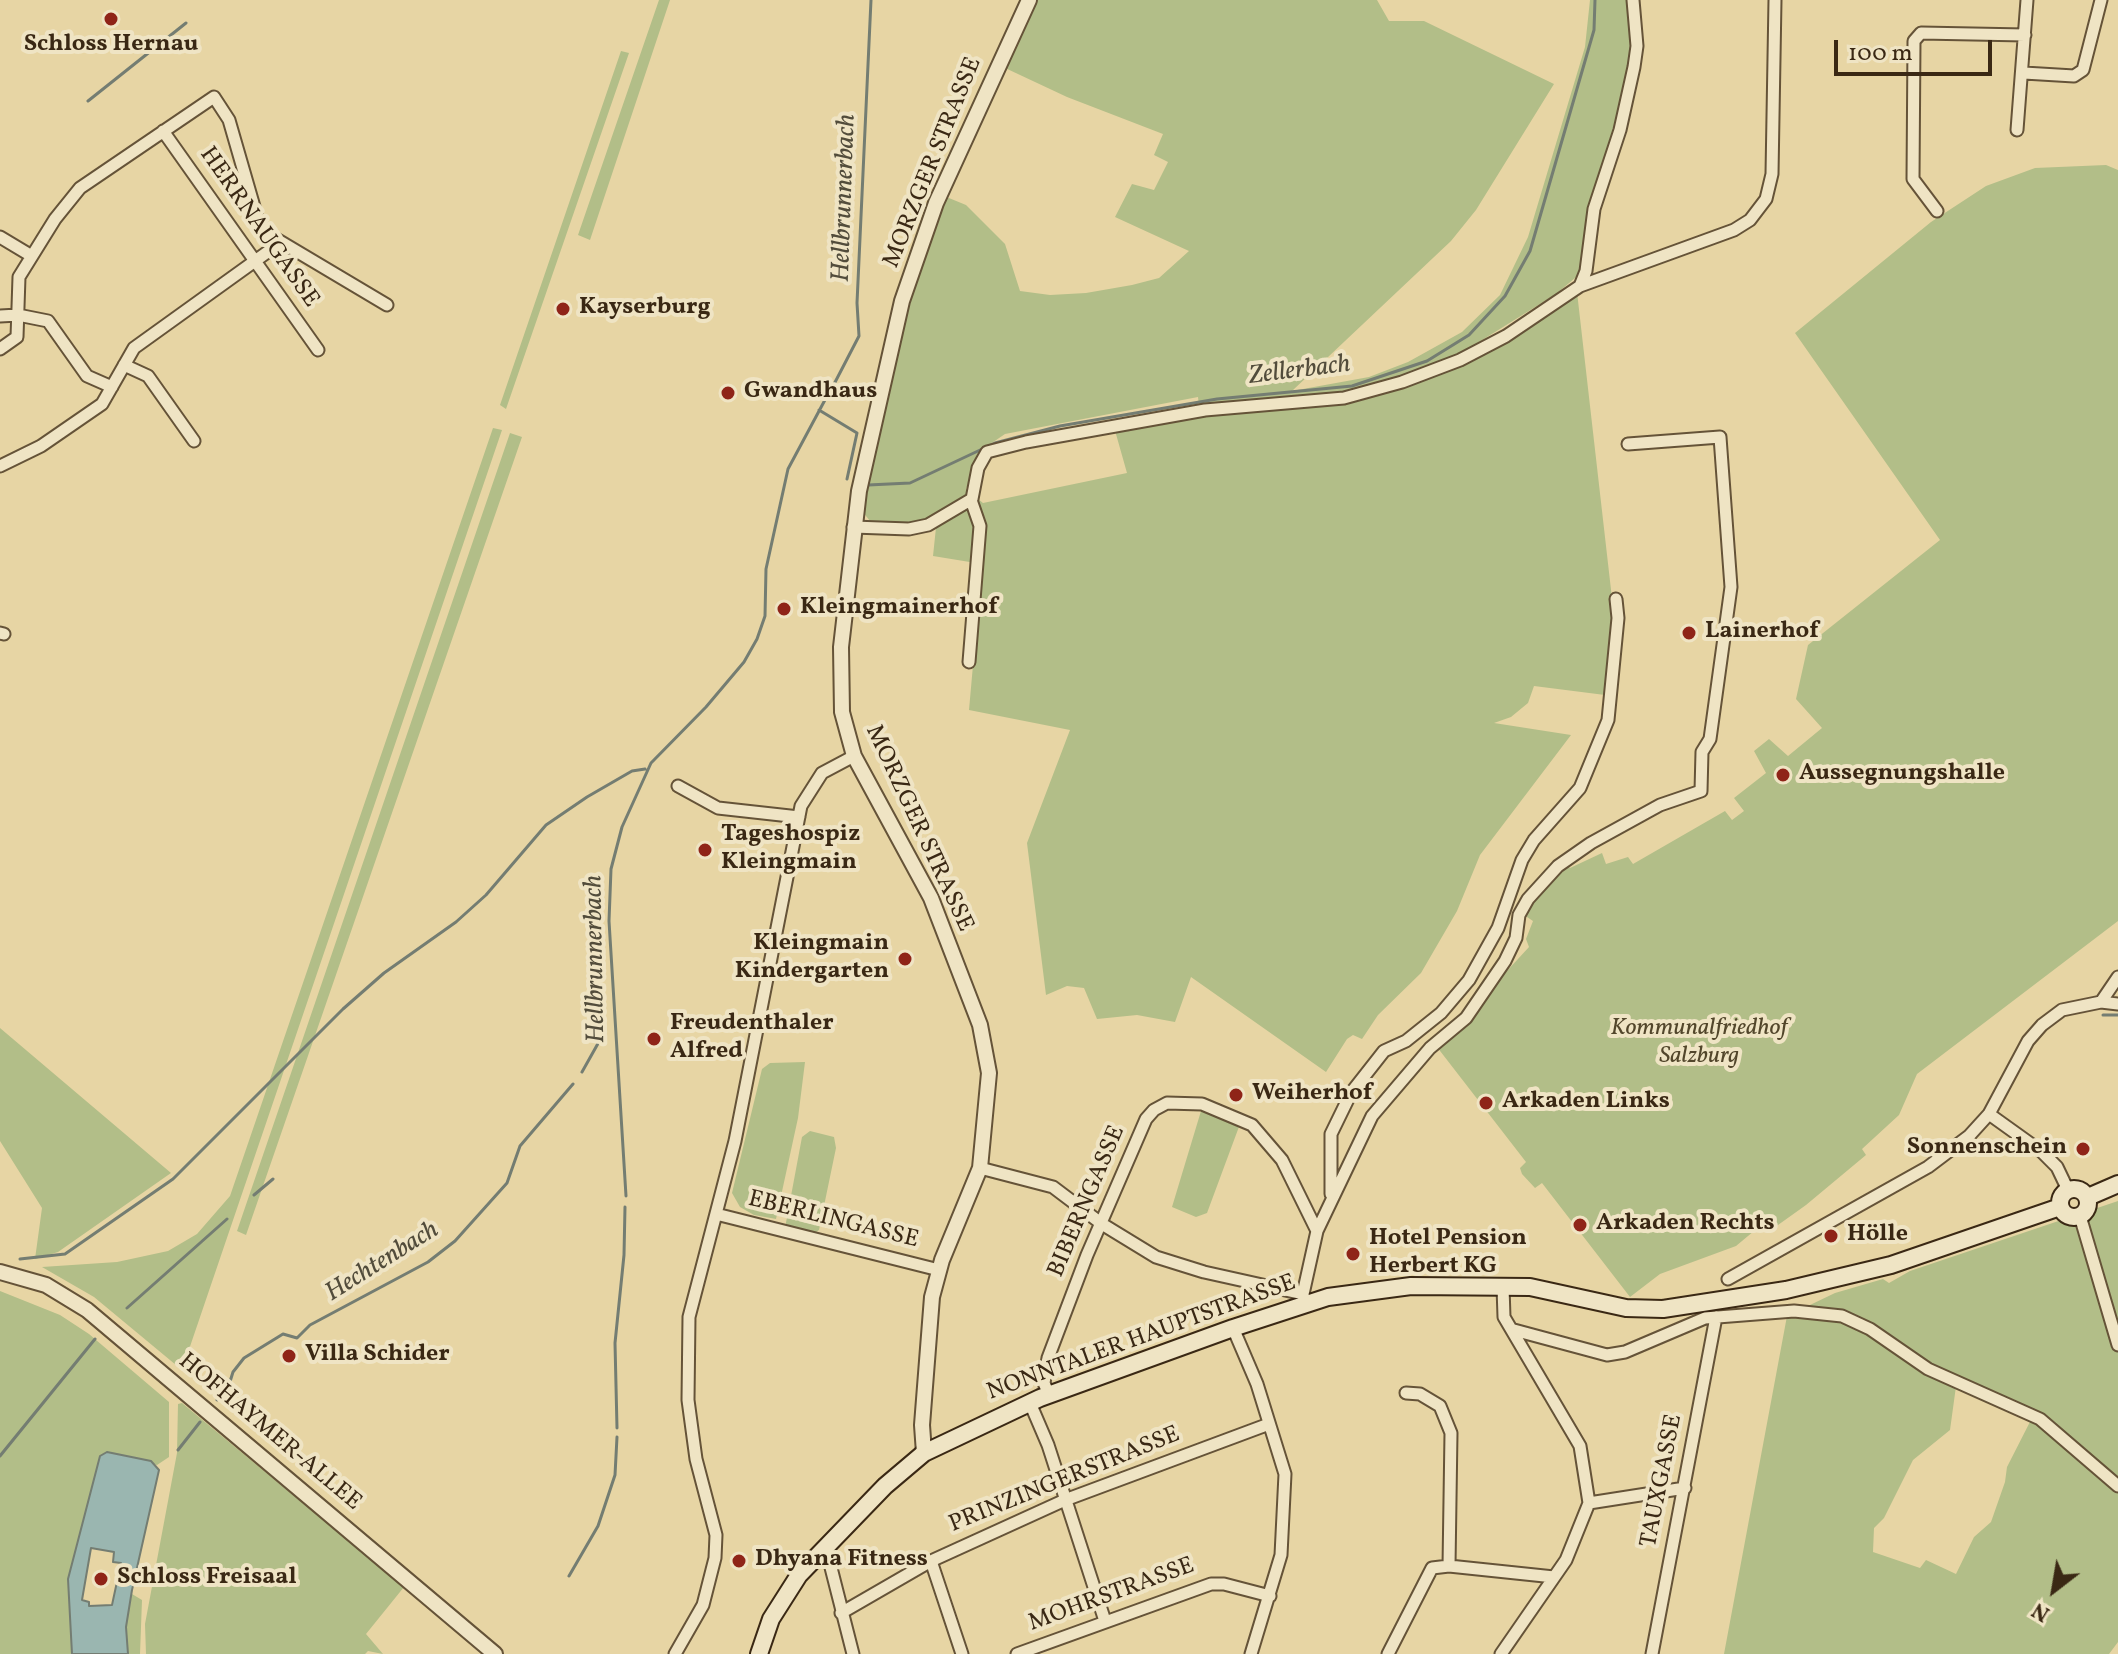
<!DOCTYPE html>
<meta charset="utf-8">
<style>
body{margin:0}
#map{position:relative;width:2118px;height:1654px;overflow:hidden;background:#e7d5a4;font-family:Vollkorn,serif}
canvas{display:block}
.north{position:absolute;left:2014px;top:1550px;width:80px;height:80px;-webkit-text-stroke:6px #efe4c4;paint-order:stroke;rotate:211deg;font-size:22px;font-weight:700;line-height:32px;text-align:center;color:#3a2814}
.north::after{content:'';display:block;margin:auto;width:28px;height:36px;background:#3a2814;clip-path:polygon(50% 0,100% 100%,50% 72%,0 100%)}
.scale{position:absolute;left:1834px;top:40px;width:158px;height:36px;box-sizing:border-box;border:4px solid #3a2814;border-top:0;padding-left:10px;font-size:24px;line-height:28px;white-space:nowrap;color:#3a2814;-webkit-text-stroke:6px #efe4c4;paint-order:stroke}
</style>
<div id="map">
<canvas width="2118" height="1654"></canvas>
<div class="north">N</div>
<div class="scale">100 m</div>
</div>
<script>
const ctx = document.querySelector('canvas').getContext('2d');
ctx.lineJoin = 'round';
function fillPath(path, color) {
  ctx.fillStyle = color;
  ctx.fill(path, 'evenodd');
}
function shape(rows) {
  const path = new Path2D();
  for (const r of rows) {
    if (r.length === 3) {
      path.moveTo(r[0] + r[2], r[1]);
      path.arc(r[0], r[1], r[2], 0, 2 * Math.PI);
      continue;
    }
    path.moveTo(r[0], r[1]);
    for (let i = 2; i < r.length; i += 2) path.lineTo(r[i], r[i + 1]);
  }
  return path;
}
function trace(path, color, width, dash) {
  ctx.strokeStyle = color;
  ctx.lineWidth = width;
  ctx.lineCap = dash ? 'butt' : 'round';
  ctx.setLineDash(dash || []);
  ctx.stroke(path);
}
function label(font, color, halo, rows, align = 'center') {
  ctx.font = font + ' Vollkorn,serif';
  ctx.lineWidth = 8;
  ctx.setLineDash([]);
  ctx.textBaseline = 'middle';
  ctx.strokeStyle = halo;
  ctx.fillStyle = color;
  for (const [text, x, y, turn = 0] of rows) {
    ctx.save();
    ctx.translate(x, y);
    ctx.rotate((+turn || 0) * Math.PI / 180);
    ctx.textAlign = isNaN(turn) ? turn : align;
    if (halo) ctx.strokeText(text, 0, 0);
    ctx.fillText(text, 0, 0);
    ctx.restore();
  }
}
fillPath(shape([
 [659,0,670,0,590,240,578,235],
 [1036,0,1377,0,1389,21,1424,21,1554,84,1476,210,1451,241,1292,391,1369,377,1408,362,1462,332,1500,295,1528,237,1585,47,1590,0,1628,0,1633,54,1581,273,1556,294,1463,352,1365,390,1199,406,1198,397,1005,434,980,451,966,489,983,503,1127,473,1114,427,1351,401,1420,382,1456,367,1577,292,1614,616,1605,695,1534,686,1528,703,1511,717,1494,723,1571,735,1480,855,1457,911,1421,973,1378,1015,1362,1039,1353,1035,1347,1039,1326,1072,1191,977,1175,1022,1137,1015,1097,1019,1084,988,1067,986,1046,995,1027,843,1070,730,969,710,982,564,933,556,937,518,919,524,898,524,870,521,862,511,872,455,911,291,944,196,966,205,1005,244,1020,291,1050,295,1086,293,1132,285,1159,278,1189,251,1115,217,1132,184,1154,190,1168,162,1154,155,1163,134,1067,97,1003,67],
 [621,51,629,53,506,409,500,405],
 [2106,165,2118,170,2118,921,1917,1074,1899,1115,1862,1149,1866,1155,1806,1205,1771,1230,1760,1226,1736,1246,1660,1274,1630,1297,1542,1183,1535,1188,1522,1174,1520,1168,1526,1162,1437,1047,1529,947,1526,939,1533,921,1524,915,1545,884,1568,866,1570,868,1602,853,1606,864,1628,857,1633,864,1725,811,1732,820,1744,811,1734,798,1766,773,1754,751,1769,739,1788,756,1822,728,1796,699,1808,645,1940,540,1795,333,1931,222,1986,186,2035,168],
 [493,428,502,430,182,1370,94,1297,42,1267,117,1262,168,1251,197,1234,230,1196],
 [510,433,522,437,246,1235,237,1231],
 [0,1028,171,1173,58,1252,35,1259,42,1208,0,1141],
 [805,1062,798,1118,776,1219,754,1215,740,1207,732,1193,762,1069,770,1063],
 [1201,1111,1240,1124,1207,1213,1196,1217,1172,1207],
 [810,1131,834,1137,836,1148,819,1230,812,1235,785,1228,802,1137],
 [2118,1201,2118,1642,2109,1654,1724,1654,1787,1316,1835,1293,1883,1279,1889,1283,1910,1271],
 [1957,1379,2035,1412,2007,1467,2005,1482,1991,1522,1974,1537,1956,1574,1926,1560,1920,1568,1873,1552,1874,1528,1884,1518,1913,1460,1950,1430],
 [0,1291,60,1315,89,1334,169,1402,169,1457,157,1465,107,1452,72,1631,72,1654,0,1654],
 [182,1403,404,1587,366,1634,383,1654,368,1651,365,1654,146,1654,145,1624,177,1453,178,1404],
 [132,1594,142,1600,140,1654,128,1654,126,1627]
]), '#b2be88');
const water = shape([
 [107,1452,151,1461,159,1470,132,1590,126,1627,128,1654,72,1654,68,1579,100,1456,107,1452],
 [91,1548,114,1552,113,1562,121,1563,112,1605,89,1606,89,1602,82,1600,91,1548]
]);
fillPath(water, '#9ab6b0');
trace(water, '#747d72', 2);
trace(shape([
 [88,101,186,23],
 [831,390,859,336,857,303,871,0],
 [819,410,857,433,847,479],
 [868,485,910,483,995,443,1060,426,1217,399,1352,386,1427,361,1469,335,1505,296,1530,251,1594,30,1595,0],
 [2103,1015,2118,1015],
 [582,1072,605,1031],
 [254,1195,273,1179],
 [626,1196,609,921,611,869,622,827,651,763,706,707,744,662,757,639,765,616,766,569,788,469,826,398],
 [20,1259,65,1254,173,1179,343,1009,384,973,456,922,486,895,546,825,587,797,632,771,645,769],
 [127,1308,227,1219],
 [217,1400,228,1388,233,1372,244,1358,283,1334,297,1338,310,1325,428,1262,455,1241,507,1183,520,1146,573,1084],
 [617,1428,615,1343,624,1255,625,1207],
 [178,1450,200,1422],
 [0,1456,95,1339],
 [569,1576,598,1526,615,1475,617,1437]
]), '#747d72', 3);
const minor = shape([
 [2024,73,2074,76,2083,70,2101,0],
 [2017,130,2027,0],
 [163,131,318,350],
 [1937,211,1913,179,1914,41,1921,33,2025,35],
 [0,237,30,255],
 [1580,286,1586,271,1594,209,1620,130,1634,67,1637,46,1633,0],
 [0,316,18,315,48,321,87,376,112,387],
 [0,349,17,337,19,277,55,219,80,188,214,97,229,120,257,217,266,233,387,305],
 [124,365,148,376,194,441],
 [0,466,41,446,102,404,134,348,280,243],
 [853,527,909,529,928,525,972,499,978,468,987,452,1026,442,1205,410,1344,398,1402,382,1460,360,1506,336,1580,286,1734,230,1750,220,1766,199,1772,174,1775,0],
 [0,633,4,634],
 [969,662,980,526,971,500],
 [678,786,718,808,799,817],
 [2101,1002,2118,977],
 [1989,1114,2042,1152,2057,1167,2068,1190],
 [980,1168,1053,1187,1102,1224,1156,1257,1204,1272,1303,1294],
 [1331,1194,1331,1134,1351,1093,1384,1051,1406,1041,1441,1013,1469,980,1498,928,1522,860,1534,840,1580,788,1608,720,1618,618,1616,599],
 [716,1214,939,1270],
 [2080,1216,2118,1345],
 [1728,1279,1928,1167,1969,1136,1989,1114,2028,1041,2042,1025,2062,1010,2101,1002,2118,1004],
 [1305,1304,1303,1294,1317,1231,1372,1116,1430,1048,1466,1018,1505,961,1516,938,1519,915,1528,899,1558,866,1591,843,1660,805,1701,791,1702,752,1710,739,1731,587,1720,437,1628,444],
 [1233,1328,1257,1384,1285,1474,1281,1555,1251,1654],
 [1514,1330,1607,1355,1625,1352,1705,1318,1794,1311,1842,1316,1870,1329,1928,1369,2040,1419,2118,1486],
 [1406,1393,1420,1394,1440,1406,1451,1433,1449,1566,1554,1577],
 [1049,1395,1044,1383,1048,1358,1087,1255,1146,1119,1154,1110,1167,1103,1202,1104,1252,1125,1282,1160,1317,1231],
 [1030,1403,1048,1445,1105,1621],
 [1589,1503,1685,1488],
 [826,1548,853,1654],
 [931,1561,962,1654],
 [841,1613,931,1561,1065,1500,1269,1424],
 [675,1654,703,1605,715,1558,716,1535,696,1459,688,1400,689,1317,735,1141,801,806,822,773,854,756],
 [1017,1654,1211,1584,1224,1584,1270,1596],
 [1388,1654,1432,1568,1449,1566],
 [1501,1654,1566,1560,1589,1503,1580,1446,1504,1317,1503,1287],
 [1652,1654,1716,1317]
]);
const tertiary = shape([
 [0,1272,46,1285,87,1310,495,1654],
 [924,1453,922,1425,932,1297,942,1260,980,1168,989,1073,980,1025,931,898,854,756,842,712,841,647,859,491,902,301,936,203,1029,0]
]);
const secondary = shape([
 [2074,1203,14],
 [2088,1197,2118,1184],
 [759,1654,771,1619,799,1575,885,1486,924,1453,1040,1398,1233,1328,1328,1297,1411,1286,1530,1287,1626,1308,1663,1309,1786,1290,1891,1265,2060,1207]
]);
trace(minor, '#655338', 15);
trace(tertiary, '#655338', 18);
trace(secondary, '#3a2814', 20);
trace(minor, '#efe4c4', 11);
trace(tertiary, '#efe4c4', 14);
trace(secondary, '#efe4c4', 16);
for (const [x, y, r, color] of [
 [111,19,8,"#8f2418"],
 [563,309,8,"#8f2418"],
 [728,393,8,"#8f2418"],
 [784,609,8,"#8f2418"],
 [1689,633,8,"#8f2418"],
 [1783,775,8,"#8f2418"],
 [705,850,8,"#8f2418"],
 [905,959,8,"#8f2418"],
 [654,1039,8,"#8f2418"],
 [1236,1095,8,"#8f2418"],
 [1486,1103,8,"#8f2418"],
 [2083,1149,8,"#8f2418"],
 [1580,1225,8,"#8f2418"],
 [1831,1236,8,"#8f2418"],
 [1353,1254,8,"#8f2418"],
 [289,1356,8,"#8f2418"],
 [739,1561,8,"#8f2418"],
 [101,1579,8,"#8f2418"]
]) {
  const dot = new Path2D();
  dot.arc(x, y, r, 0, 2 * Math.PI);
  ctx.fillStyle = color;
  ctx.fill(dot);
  trace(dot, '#efe4c4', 3);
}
label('bold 24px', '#3a2814', '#efe4c4', [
 ["Schloss Hernau",111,46,"center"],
 ["Kayserburg",579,309],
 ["Gwandhaus",744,393],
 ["Kleingmainerhof",800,609],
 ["Lainerhof",1705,633],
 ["Aussegnungshalle",1799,775],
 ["Tageshospiz",721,836],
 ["Kleingmain",721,864],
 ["Kleingmain",889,945,"right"],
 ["Kindergarten",889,973,"right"],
 ["Freudenthaler",670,1025],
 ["Alfred",670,1053],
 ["Weiherhof",1252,1095],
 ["Arkaden Links",1502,1103],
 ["Sonnenschein",2067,1149,"right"],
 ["Arkaden Rechts",1596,1225],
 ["Hölle",1847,1236],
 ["Hotel Pension",1369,1240],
 ["Herbert KG",1369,1268],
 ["Villa Schider",305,1356],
 ["Dhyana Fitness",755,1561],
 ["Schloss Freisaal",117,1579]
], 'left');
label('24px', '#3a2814', '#efe4c4', [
 ["MORZGER STRASSE",934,163,-68],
 ["HERRNAUGASSE",258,228,55],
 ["MORZGER STRASSE",918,829,65],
 ["BIBERNGASSE",1088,1202,-67],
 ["EBERLINGASSE",833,1221,14],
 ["NONNTALER HAUPTSTRASSE",1142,1339,-20],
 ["HOFHAYMER-ALLEE",269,1433,40],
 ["PRINZINGERSTRASSE",1065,1481,-22],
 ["TAUXGASSE",1663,1481,-79],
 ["MOHRSTRASSE",1112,1596,-20]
]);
label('italic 24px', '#52462b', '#efe4c4', [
 ["Kommunalfriedhof",1699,1030],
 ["Salzburg",1699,1058]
]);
label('italic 26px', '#524c3b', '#efe4c4', [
 ["Hellbrunnerbach",846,198,-88],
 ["Zellerbach",1300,372,-7],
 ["Hellbrunnerbach",597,959,-91],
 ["Hechtenbach",383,1263,-32]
]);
</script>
